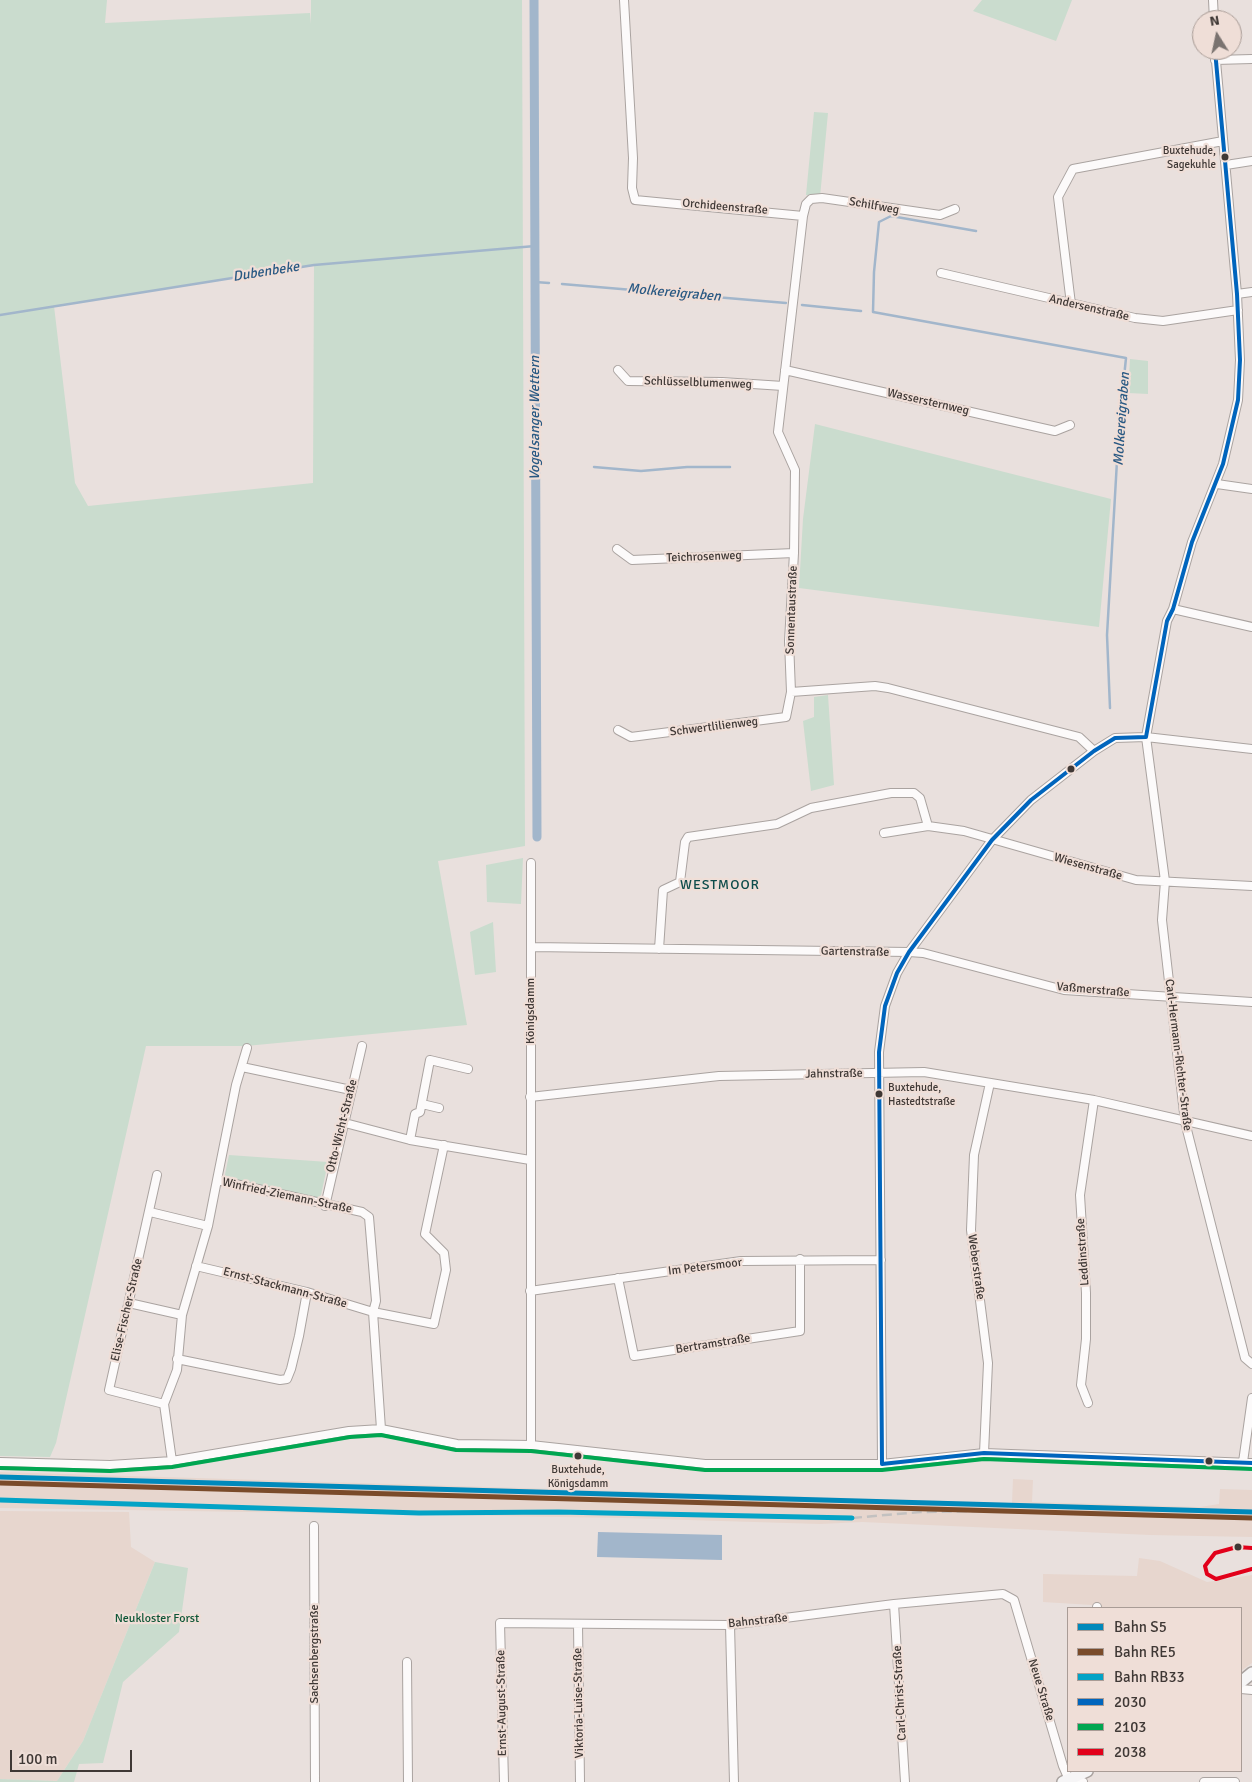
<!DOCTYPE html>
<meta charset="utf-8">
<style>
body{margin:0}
#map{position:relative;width:1252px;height:1782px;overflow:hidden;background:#e9e0dd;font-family:Signika,sans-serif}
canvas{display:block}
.legend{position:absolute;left:1067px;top:1607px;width:175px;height:165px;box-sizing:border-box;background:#efded7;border:1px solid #a99c96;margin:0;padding:6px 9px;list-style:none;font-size:15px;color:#3f3835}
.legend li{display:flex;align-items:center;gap:10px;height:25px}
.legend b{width:25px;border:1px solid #a99c96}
.north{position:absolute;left:1192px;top:10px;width:50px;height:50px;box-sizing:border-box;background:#efded7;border:1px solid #a99c96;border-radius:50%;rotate:350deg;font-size:14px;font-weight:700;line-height:20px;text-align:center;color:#3f3835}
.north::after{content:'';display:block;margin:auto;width:18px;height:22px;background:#7a7370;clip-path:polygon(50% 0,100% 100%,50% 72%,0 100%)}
.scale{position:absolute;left:10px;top:1750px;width:122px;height:22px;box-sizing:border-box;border:2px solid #3f3835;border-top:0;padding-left:6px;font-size:15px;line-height:18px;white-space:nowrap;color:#3f3835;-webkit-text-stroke:4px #efded7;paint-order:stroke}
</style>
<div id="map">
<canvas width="1252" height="1782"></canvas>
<ul class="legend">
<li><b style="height:6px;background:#0089bb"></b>Bahn S5</li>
<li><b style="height:6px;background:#7a4b2a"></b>Bahn RE5</li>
<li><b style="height:6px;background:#03a3c6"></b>Bahn RB33</li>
<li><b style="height:6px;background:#0065bd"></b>2030</li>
<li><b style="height:6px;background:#00a651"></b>2103</li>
<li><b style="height:6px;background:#e2001a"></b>2038</li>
</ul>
<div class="north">N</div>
<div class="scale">100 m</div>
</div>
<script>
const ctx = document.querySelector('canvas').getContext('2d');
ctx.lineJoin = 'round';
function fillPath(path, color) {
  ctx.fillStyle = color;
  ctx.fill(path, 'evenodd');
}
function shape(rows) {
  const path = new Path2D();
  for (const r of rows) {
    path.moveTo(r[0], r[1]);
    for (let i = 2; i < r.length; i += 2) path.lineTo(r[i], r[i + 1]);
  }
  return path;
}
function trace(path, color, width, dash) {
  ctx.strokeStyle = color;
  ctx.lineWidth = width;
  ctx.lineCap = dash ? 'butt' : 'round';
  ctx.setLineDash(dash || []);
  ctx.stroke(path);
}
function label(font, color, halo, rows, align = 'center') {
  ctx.font = font + ' Signika,sans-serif';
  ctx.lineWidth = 4.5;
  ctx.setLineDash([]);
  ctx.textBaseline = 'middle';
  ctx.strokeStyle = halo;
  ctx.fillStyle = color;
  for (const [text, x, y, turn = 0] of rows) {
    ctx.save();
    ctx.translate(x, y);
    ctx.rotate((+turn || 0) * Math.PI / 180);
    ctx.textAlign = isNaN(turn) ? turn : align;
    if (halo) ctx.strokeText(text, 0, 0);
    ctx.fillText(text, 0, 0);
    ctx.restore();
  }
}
fillPath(shape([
 [0,1472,1012,1503,1013,1479,1033,1480,1032,1502,1200,1507,1219,1504,1220,1489,1252,1490,1252,1537,1150,1535,862,1522,820,1524,622,1518,0,1508],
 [0,1511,129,1512,131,1547,155,1562,83,1741,57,1781,0,1779],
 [1139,1558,1160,1561,1207,1582,1252,1575,1252,1663,1241,1671,1241,1608,1096,1608,1092,1605,1043,1602,1043,1574,1137,1576]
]), '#e7d6ce');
fillPath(shape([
 [0,0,107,0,105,23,310,13,311,24,311,0,522,0,525,846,438,861,467,1025,246,1046,146,1046,56,1443,50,1457,0,1456],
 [314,265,313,483,88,506,75,483,54,306],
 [982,0,1072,0,1056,41,973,11],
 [814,112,828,113,820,197,806,195],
 [1130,359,1148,361,1148,394,1128,393],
 [815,424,1111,499,1099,627,799,588,803,519],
 [828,695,834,785,811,791,803,721,814,717,814,697],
 [523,858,521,904,487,902,486,865],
 [493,922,496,972,475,975,470,932],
 [229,1155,328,1162,320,1200,224,1179],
 [155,1562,188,1568,179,1632,123,1682,103,1763,79,1764,74,1782,0,1782,0,1779,57,1781,83,1741]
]), '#cadcce');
fillPath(shape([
 [598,1532,722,1535,722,1560,597,1557]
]), '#a2b6cb');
trace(shape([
 [976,231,891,216,879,222,874,272,873,312,1126,358,1119,426,1107,635,1110,708],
 [535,282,549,283],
 [562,284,786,303],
 [802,305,861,311],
 [0,315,314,265,535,246],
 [594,467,641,471,687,467,730,467]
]), '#a2b6cb', 2.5);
trace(shape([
 [534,0,537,837]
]), '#a2b6cb', 9);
const street = shape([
 [624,0,633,158,632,188,635,200,803,216,778,432,795,470,794,553,789,641,791,692,875,686,888,688,1079,737,1094,751],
 [1213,0,1214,20],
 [1215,50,1237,294,1240,360,1238,400,1223,464,1192,542,1173,609,1167,621,1146,737,1165,881,1162,920,1185,1122,1245,1358,1252,1364],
 [1215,60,1252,59],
 [1226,165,1252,161],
 [803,216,806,204,811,199,822,198,940,215,955,209],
 [941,273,1135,318,1163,321,1238,310],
 [1237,294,1252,292],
 [1071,304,1058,197,1073,169,1223,141],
 [618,370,628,381,722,382,783,386],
 [785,370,1055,431,1070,425],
 [1217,484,1252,489],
 [617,549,632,560,794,553],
 [1173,609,1252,627],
 [618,730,631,737,786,717,791,692],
 [884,833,928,826,964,831,1136,880,1252,886],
 [531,947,909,952,923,953,1064,990,1252,1002],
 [659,949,663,890,680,882,685,842,688,837,777,824,811,808,891,793,914,793,920,798,928,826],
 [242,1067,351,1090],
 [530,1097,719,1076,924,1072,1094,1100,1252,1136],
 [422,1104,439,1108],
 [345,1123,410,1140,530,1160],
 [410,1140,415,1114,420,1112,430,1060,468,1069],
 [157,1175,109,1390,164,1404],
 [217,1180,236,1085,247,1048],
 [325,1206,362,1046],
 [150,1212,208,1226],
 [196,1266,307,1292,373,1312,434,1324,446,1270,444,1253,425,1234,444,1145],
 [618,1278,634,1356,800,1331,800,1259],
 [530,1291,741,1261,881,1260],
 [129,1303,182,1315],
 [177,1359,280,1380,287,1379,291,1369,299,1336,307,1292],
 [1088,1403,1081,1385,1086,1339,1086,1293,1080,1195,1094,1100],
 [531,1445,531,863],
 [984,1453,988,1363,971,1230,974,1155,990,1083],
 [172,1461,164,1404,177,1370,182,1315,208,1226,217,1180,362,1212,369,1217,376,1301,373,1312,381,1429],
 [0,1462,110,1465,172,1461,349,1431,381,1429,457,1444,531,1445,705,1464,882,1464,984,1453,1252,1463],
 [1243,1462,1252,1398],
 [882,1464,879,1052,885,1006,897,973,909,952,992,840,1031,800,1094,751,1115,738,1146,737,1252,749],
 [314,1526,315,1782],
 [894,1604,905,1782],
 [1097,1607,1097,1608],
 [578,1624,580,1782],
 [730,1625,734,1782],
 [407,1662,408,1782],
 [1241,1689,1252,1690],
 [1070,1779,1083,1782],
 [504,1782,500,1623,730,1625,894,1604,1003,1594,1014,1600,1063,1766,1070,1782],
 [1204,1782,1235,1782]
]);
const secondary = shape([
 [1241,1682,1252,1673],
 [1063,1782,1087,1771]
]);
trace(street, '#aaa3a0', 10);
trace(secondary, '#aaa3a0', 14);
trace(street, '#fcfafa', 8);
trace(secondary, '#f6f5f6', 11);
trace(shape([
 [852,1518,920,1512,983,1511]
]), '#c3c1c0', 2.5, [10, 5]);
trace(shape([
 [1146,737,1167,621,1173,609,1192,542,1223,464,1238,400,1240,360,1237,294,1215,50],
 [882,1464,879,1052,885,1006,897,973,909,952,992,840,1031,800,1094,751,1115,738,1146,737],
 [882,1464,984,1453,1252,1463]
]), '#0065bd', 4);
trace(shape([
 [0,1468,110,1471,172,1467,350,1437,381,1435,456,1450,531,1451,705,1470,882,1470,984,1459,1252,1469]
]), '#00a651', 4);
trace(shape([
 [1252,1548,1237,1547,1215,1553,1205,1566,1207,1574,1216,1579,1252,1569]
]), '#e2001a', 4);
trace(shape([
 [0,1477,1252,1512]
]), '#0089bb', 5);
trace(shape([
 [0,1483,1252,1518]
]), '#7a4b2a', 5);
trace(shape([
 [0,1500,419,1513,558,1512,852,1518]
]), '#03a3c6', 5);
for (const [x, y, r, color] of [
 [1225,157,4.5,"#3f3835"],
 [1071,769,4.5,"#3f3835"],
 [879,1094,4.5,"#3f3835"],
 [578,1456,4.5,"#3f3835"],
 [1209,1461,4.5,"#3f3835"],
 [1238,1547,4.5,"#3f3835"]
]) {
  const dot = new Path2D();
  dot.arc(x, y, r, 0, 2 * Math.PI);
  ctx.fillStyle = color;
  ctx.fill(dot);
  trace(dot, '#efded7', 2);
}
label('11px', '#3f3835', '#efded7', [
 ["Buxtehude,",1216,151],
 ["Sagekuhle",1216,165],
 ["Buxtehude,",888,1088,"left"],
 ["Hastedtstraße",888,1102,"left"],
 ["Buxtehude,",578,1470,"center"],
 ["Königsdamm",578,1484,"center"]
], 'right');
label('12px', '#3f3835', '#efded7', [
 ["Schilfweg",874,206,10],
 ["Orchideenstraße",725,207,5],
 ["Andersenstraße",1089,308,13],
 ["Schlüsselblumenweg",698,383,2],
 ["Wassersternweg",928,402,13],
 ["Teichrosenweg",704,557,-2],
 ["Sonnentaustraße",792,610,-88],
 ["Schwertlilienweg",714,727,-7],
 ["Wiesenstraße",1088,867,16],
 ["Gartenstraße",855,952,1],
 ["Vaßmerstraße",1093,990,5],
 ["Königsdamm",531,1011,-90],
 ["Carl-Hermann-Richter-Straße",1178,1055,83],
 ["Jahnstraße",834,1074,-1],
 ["Otto-Wicht-Straße",342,1126,-76],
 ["Winfried-Ziemann-Straße",287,1196,12],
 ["Leddinstraße",1083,1252,-94],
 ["Im Petersmoor",705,1267,-7],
 ["Weberstraße",976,1267,82],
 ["Ernst-Stackmann-Straße",285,1288,15],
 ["Elise-Fischer-Straße",127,1310,-77],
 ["Bertramstraße",713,1344,-9],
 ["Bahnstraße",758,1621,-6],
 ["Sachsenbergstraße",315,1654,-90],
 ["Neue Straße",1041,1690,73],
 ["Carl-Christ-Straße",900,1693,-93],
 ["Ernst-August-Straße",502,1703,-91],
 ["Viktoria-Luise-Straße",579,1703,-91]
]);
label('12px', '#0d5636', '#efded7', [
 ["Neukloster Forst",157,1619]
]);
label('italic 14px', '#295983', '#efded7', [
 ["Dubenbeke",266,272,-9],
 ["Molkereigraben",674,293,5],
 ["Vogelsanger Wettern",535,418,-90],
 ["Molkereigraben",1122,419,-86]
]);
ctx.letterSpacing = '1px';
label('14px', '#0f4d4b', '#efded7', [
 ["WESTMOOR",720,885]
]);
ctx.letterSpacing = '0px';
</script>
